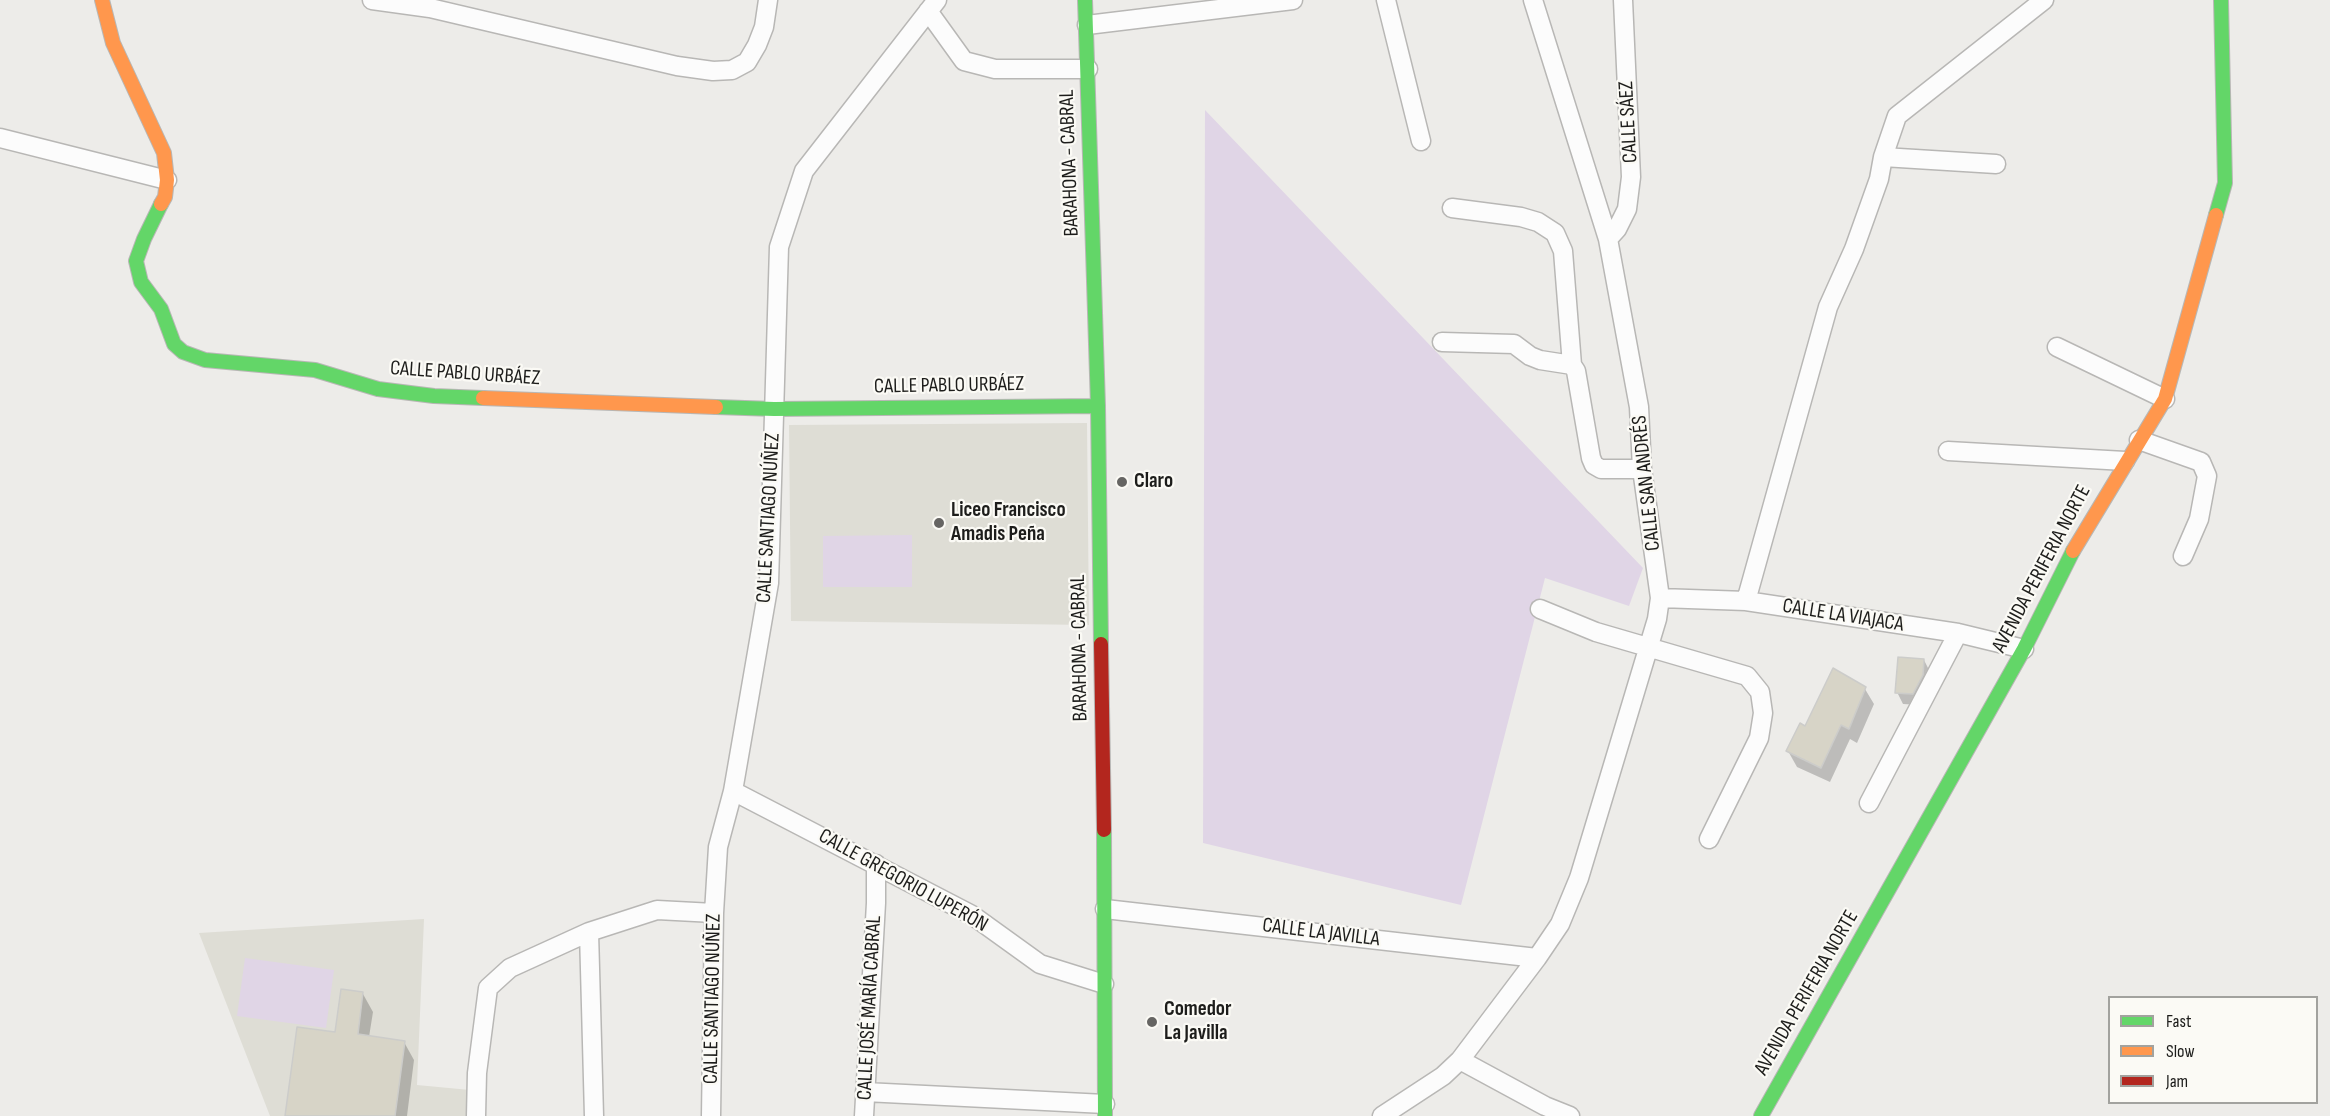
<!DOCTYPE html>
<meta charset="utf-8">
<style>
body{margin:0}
#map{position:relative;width:2330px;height:1116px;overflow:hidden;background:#edece9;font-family:"Sofia Sans Condensed",sans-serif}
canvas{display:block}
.legend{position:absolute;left:2108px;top:996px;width:210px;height:108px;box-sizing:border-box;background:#fbfaf5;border:2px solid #a2a29e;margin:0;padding:8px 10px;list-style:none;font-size:18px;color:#1d1d1b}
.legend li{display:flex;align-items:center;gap:12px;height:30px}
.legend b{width:30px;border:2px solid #a2a29e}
</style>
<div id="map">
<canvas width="2330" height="1116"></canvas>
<ul class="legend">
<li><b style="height:8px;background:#63d668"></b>Fast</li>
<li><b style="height:8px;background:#ff974d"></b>Slow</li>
<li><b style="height:8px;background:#b3261e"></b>Jam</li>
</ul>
</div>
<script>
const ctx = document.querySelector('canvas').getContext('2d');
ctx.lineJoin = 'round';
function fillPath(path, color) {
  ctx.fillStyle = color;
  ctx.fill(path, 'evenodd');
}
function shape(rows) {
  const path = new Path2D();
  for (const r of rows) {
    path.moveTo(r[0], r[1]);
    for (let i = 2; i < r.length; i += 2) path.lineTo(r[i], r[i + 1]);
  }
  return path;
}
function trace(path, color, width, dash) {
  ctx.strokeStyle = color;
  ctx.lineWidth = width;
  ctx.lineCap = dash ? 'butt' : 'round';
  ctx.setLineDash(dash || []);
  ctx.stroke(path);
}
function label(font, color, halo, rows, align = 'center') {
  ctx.font = font + ' "Sofia Sans Condensed",sans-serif';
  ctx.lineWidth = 4.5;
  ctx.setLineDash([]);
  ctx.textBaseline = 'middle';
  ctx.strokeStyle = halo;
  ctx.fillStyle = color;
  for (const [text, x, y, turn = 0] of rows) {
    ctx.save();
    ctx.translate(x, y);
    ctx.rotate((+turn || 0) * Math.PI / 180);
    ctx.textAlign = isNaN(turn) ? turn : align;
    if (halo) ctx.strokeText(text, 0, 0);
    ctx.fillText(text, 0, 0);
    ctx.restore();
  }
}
fillPath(shape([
 [1087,423,1089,625,791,621,789,425],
 [424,919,417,1085,470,1090,470,1116,270,1116,199,933]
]), '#deddd5');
fillPath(shape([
 [1205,110,1643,568,1629,606,1545,578,1461,905,1203,843],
 [912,535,912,587,823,587,823,536],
 [245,958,334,970,326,1028,237,1016]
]), '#e0d5e6');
fillPath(shape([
 [1924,660,1930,672,1920,705,1903,704,1897,692],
 [1865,689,1874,704,1857,743,1850,739,1830,782,1797,767,1788,751,1805,728],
 [363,994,373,1012,369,1037,404,1042,414,1060,407,1116,287,1116]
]), '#0003');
const building = shape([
 [1898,657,1924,659,1923,675,1913,694,1895,693,1898,657],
 [1833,668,1866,687,1849,729,1841,725,1821,768,1786,751,1800,723,1805,726,1833,668],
 [341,989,363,992,358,1034,405,1041,395,1116,285,1116,297,1027,335,1032,341,989]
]);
fillPath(building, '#d7d4c7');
trace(building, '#ccccca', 1.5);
const street = shape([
 [372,0,430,8,677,66,713,71,732,70,747,62,757,45,764,27,768,0],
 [1386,0,1421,141],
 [928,11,964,61,995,69,1088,69],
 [1087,25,1293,0],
 [0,138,167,180],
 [1883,157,1996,164],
 [1452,208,1521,217,1538,222,1555,233,1563,251,1572,365],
 [1608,239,1617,229,1627,209,1631,177,1623,0],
 [1442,342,1514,344,1530,356,1540,360,1572,365,1576,371,1591,458,1594,465,1601,469,1642,469],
 [2057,347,2165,399],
 [2139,440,2201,462,2207,476,2199,519,2183,556],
 [1948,451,2125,461],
 [1660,598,1746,601,1958,633,2024,649],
 [1746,601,1828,307,1854,249,1879,179,1883,157,1897,116,2044,0],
 [1540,609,1596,632,1747,676,1760,692,1763,713,1759,738,1709,839],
 [733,791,972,915,1040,964,1104,984],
 [1869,803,1958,633],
 [1105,909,1537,958],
 [589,932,594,1116],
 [1460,1060,1545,1106,1570,1116],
 [865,1092,1105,1104],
 [476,1116,477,1073,488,988,510,968,589,932,657,910,714,913],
 [711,1116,714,913,718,847,733,791,769,583,779,247,804,171,937,0],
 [864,1116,876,903,876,864],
 [1382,1116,1443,1076,1460,1060,1537,958,1560,924,1579,878,1657,619,1660,598,1642,469,1639,407,1608,239,1533,0]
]);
const fast = shape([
 [1085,0,1098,406,1101,644],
 [161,204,144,239,136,261,141,282,161,309,174,344,183,352,205,360,315,370,378,389,434,396,483,398],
 [2216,215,2225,183,2221,0],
 [716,407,774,409,1098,406],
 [1104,830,1105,1116],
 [1761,1116,2024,649,2073,551]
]);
const slow = shape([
 [102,0,113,43,164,153,167,180,165,197,161,204],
 [483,398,716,407],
 [2073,551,2165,399,2216,215]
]);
const jam = shape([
 [1101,644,1104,830]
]);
trace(street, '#b8b7b5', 21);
trace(fast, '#b8b7b5', 16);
trace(slow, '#b8b7b5', 16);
trace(jam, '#b8b7b5', 16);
trace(street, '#fcfcfc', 18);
trace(fast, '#63d668', 14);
trace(slow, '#ff974d', 14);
trace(jam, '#b3261e', 14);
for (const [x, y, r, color] of [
 [1122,482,6,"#666563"],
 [939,523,6,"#666563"],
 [1152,1022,6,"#666563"]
]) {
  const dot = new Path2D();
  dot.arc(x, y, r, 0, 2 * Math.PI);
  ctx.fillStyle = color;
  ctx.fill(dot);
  trace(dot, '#fbfaf5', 2);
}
label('21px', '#1d1d1b', '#fbfaf5', [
 ["CALLE SÁEZ",1629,122,-93],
 ["BARAHONA - CABRAL",1070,163,-92],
 ["CALLE PABLO URBÁEZ",465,374,4],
 ["CALLE PABLO URBÁEZ",949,386,-1],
 ["CALLE SAN ANDRÉS",1647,483,-96],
 ["CALLE SANTIAGO NÚÑEZ",769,518,-87],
 ["AVENIDA PERIFERIA NORTE",2042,569,-62],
 ["CALLE LA VIAJACA",1843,616,9],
 ["BARAHONA - CABRAL",1080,648,-91],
 ["CALLE GREGORIO LUPERÓN",903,881,29],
 ["CALLE LA JAVILLA",1321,933,7],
 ["AVENIDA PERIFERIA NORTE",1807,993,-60],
 ["CALLE SANTIAGO NÚÑEZ",713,999,-89],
 ["CALLE JOSÉ MARÍA CABRAL",870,1008,-87]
]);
label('bold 21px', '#1d1d1b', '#fbfaf5', [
 ["Claro",1134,482],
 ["Liceo Francisco",951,511],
 ["Amadis Peña",951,535],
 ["Comedor",1164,1010],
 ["La Javilla",1164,1034]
], 'left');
</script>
